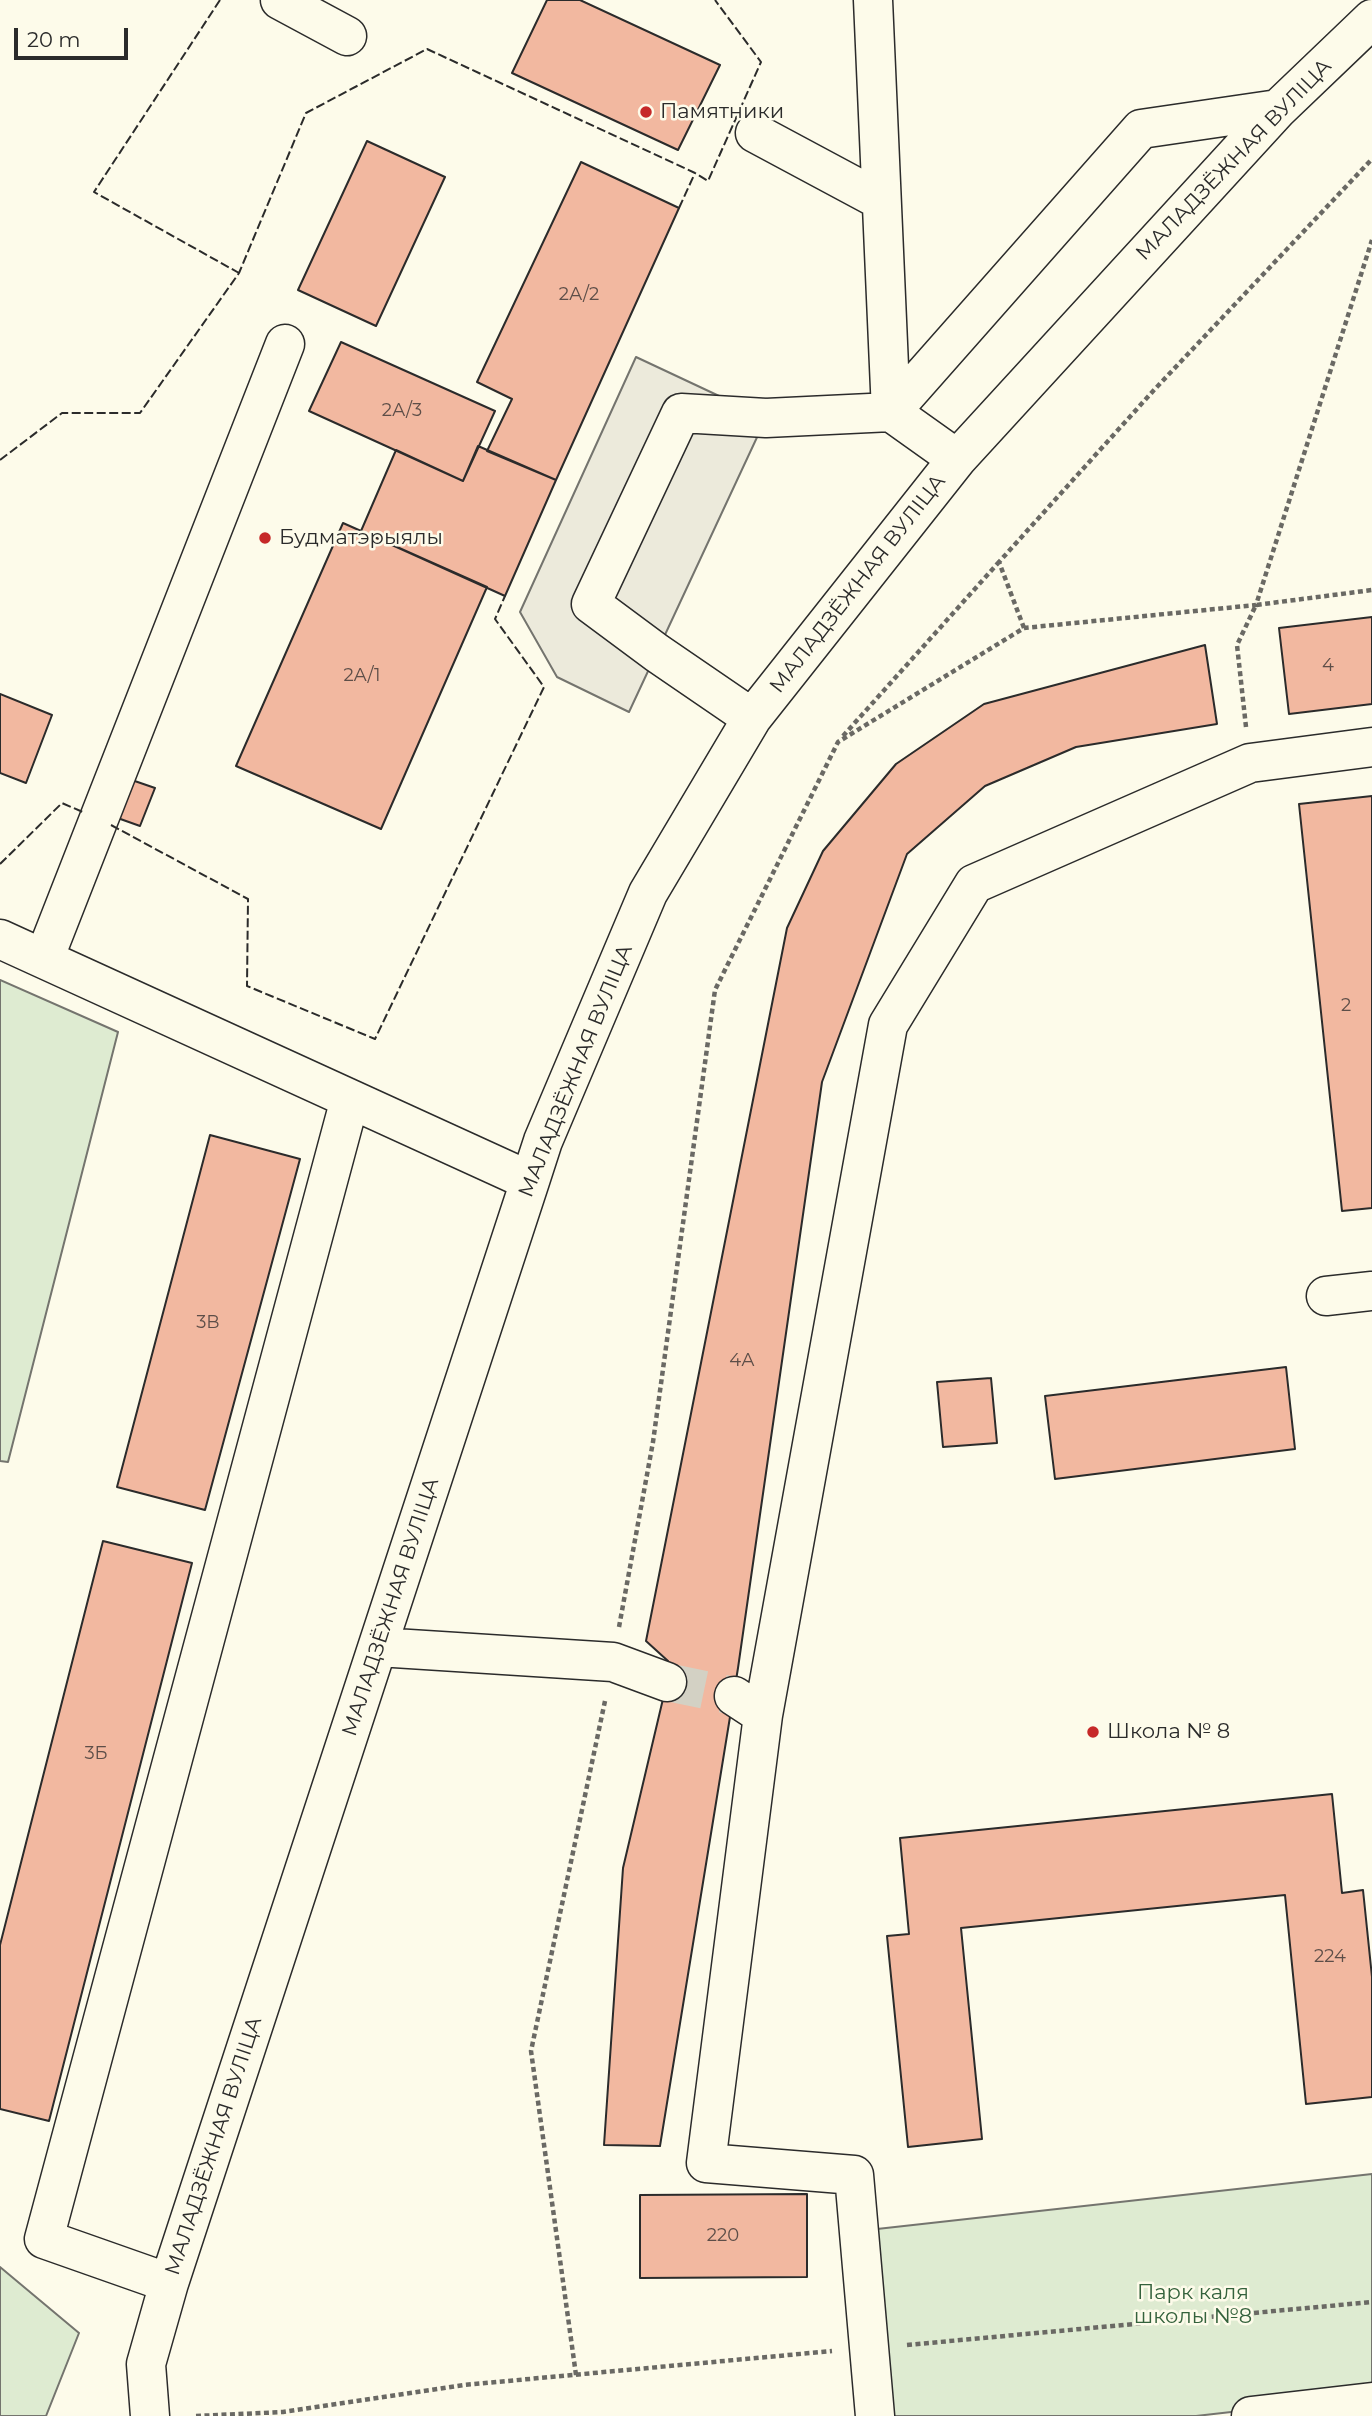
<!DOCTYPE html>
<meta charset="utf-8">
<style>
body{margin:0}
#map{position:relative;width:1372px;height:2416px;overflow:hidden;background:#fdfbea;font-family:Montserrat,sans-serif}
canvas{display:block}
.scale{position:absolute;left:14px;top:28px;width:114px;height:32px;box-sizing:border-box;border:4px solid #2b2b2b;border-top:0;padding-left:9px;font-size:21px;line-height:24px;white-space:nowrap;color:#2b2b2b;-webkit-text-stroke:5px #fdfbea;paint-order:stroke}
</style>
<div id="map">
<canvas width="1372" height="2416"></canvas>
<div class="scale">20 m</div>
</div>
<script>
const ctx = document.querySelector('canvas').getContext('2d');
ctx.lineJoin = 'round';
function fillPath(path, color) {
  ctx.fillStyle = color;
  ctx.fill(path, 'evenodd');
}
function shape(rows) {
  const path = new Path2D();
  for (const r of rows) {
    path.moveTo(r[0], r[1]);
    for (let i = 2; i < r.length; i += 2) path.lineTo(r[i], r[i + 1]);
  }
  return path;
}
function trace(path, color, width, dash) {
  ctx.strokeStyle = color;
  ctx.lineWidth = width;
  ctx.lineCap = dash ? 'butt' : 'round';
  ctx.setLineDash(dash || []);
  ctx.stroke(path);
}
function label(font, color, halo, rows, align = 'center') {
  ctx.font = font + ' Montserrat,sans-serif';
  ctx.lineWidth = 5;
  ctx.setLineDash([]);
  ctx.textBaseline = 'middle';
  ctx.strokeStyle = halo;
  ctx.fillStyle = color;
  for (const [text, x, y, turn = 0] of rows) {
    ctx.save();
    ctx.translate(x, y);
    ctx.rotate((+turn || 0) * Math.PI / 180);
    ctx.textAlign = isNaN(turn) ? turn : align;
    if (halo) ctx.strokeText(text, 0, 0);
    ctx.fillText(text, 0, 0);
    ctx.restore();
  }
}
const green = shape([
 [0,980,118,1032,8,1462,0,1461,0,980],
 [1372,2174,1372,2396,1196,2416,883,2416,868,2230,1372,2174],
 [0,2267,79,2333,46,2416,0,2416,0,2267]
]);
fillPath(green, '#deebd1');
trace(green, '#74746e', 2);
const parking = shape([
 [636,357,766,418,629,712,557,677,520,612,636,357]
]);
fillPath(parking, '#eceadb');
trace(parking, '#74746e', 2);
const building = shape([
 [547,0,580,0,720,65,678,150,512,73,547,0],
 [367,141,445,177,376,326,298,290,367,141],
 [581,162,679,208,556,480,487,451,512,399,477,382,581,162],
 [341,342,495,411,463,481,309,411,341,342],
 [478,446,556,480,505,596,361,531,396,450,463,481,478,446],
 [343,523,487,587,381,829,236,766,343,523],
 [1372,617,1372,704,1289,714,1279,628,1372,617],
 [1205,645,1217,724,1076,747,985,786,907,854,822,1082,738,1668,660,2146,604,2145,623,1868,667,1682,668,1661,646,1641,787,928,823,851,896,764,984,704,1205,645],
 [0,694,52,715,26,783,0,773,0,694],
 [126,778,155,788,140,826,112,816,126,778],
 [1372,796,1372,1208,1342,1211,1299,804,1372,796],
 [210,1135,300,1159,205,1510,117,1487,210,1135],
 [1286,1367,1295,1449,1055,1479,1045,1396,1286,1367],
 [991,1378,997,1443,943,1447,937,1382,991,1378],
 [103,1541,192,1563,49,2121,0,2109,0,1945,103,1541],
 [1332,1794,1342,1893,1363,1890,1372,1977,1372,2097,1306,2104,1285,1895,961,1928,982,2139,908,2147,887,1936,909,1934,900,1838,1332,1794],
 [807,2194,807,2277,640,2278,640,2195,807,2194]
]);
fillPath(building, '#f2b8a0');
trace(building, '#2b2b2b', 2);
trace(shape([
 [667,1682,734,1696]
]), '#d3d1c4', 38, [38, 19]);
const minor = shape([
 [280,0,347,36],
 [873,0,891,412,957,459],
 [755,133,880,200],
 [752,718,657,653,591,604,681,413,766,418,891,412,1141,129,1278,109],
 [0,939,530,1181],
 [44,959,285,344],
 [1326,1296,1372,1291],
 [378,1647,613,1662,667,1682],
 [734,1696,763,1715],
 [169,2283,44,2239,350,1099],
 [150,2416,146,2364,169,2283,530,1181,543,1141,648,893,752,718,957,459,1278,109,1372,19],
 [875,2416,854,2175,706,2163,763,1715,888,1025,974,884,1250,763,1372,747],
 [1251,2416,1372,2402]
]);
trace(minor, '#2b2b2b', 41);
trace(shape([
 [1024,628,999,562,1154,390,1372,159],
 [1246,727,1237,645,1256,605,1372,590],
 [843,736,999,562],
 [619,1627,653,1442,715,990,838,742,1024,628,1256,605,1372,240],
 [907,2345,1372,2302],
 [576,2375,531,2051,605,1701],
 [196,2416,283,2412,464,2385,832,2351]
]), '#6a6964', 4.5, [5, 3.5]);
trace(minor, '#fdfbea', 38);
trace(shape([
 [220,0,94,192,239,273],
 [679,208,695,173],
 [0,460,62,413,140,413,239,273,306,113,427,49,695,173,708,181,761,62,715,0],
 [111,825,248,899,247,986,375,1039,544,687,495,619,505,596],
 [0,864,62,803,85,813]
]), '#2b2b2b', 2, [9, 3.5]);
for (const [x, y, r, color] of [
 [646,112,7,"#c62828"],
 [265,538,7,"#c62828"],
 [1093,1732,7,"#c62828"]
]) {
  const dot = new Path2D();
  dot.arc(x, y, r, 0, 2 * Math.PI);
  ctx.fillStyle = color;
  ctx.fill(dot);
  trace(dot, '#fdfbea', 2.5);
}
label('18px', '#5d4e48', null, [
 ["2А/2",579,295],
 ["2А/3",402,411],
 ["4",1328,666],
 ["2А/1",362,676],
 ["2",1346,1006],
 ["3В",208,1323],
 ["4А",742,1361],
 ["3Б",96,1754],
 ["224",1330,1957],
 ["220",723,2236]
]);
label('21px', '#2b2b2b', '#fdfbea', [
 ["Памятники",660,112],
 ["Будматэрыялы",279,538],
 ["Школа № 8",1107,1732]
], 'left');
label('21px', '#2b2b2b', '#fdfbea', [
 ["МАЛАДЗЁЖНАЯ ВУЛІЦА",1234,160,-46],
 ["МАЛАДЗЁЖНАЯ ВУЛІЦА",858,584,-52],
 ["МАЛАДЗЁЖНАЯ ВУЛІЦА",576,1071,-68],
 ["МАЛАДЗЁЖНАЯ ВУЛІЦА",391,1607,-72],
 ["МАЛАДЗЁЖНАЯ ВУЛІЦА",214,2146,-72]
]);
label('21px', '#34623c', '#fdfbea', [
 ["Парк каля",1193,2293],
 ["школы №8",1193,2317]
]);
</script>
